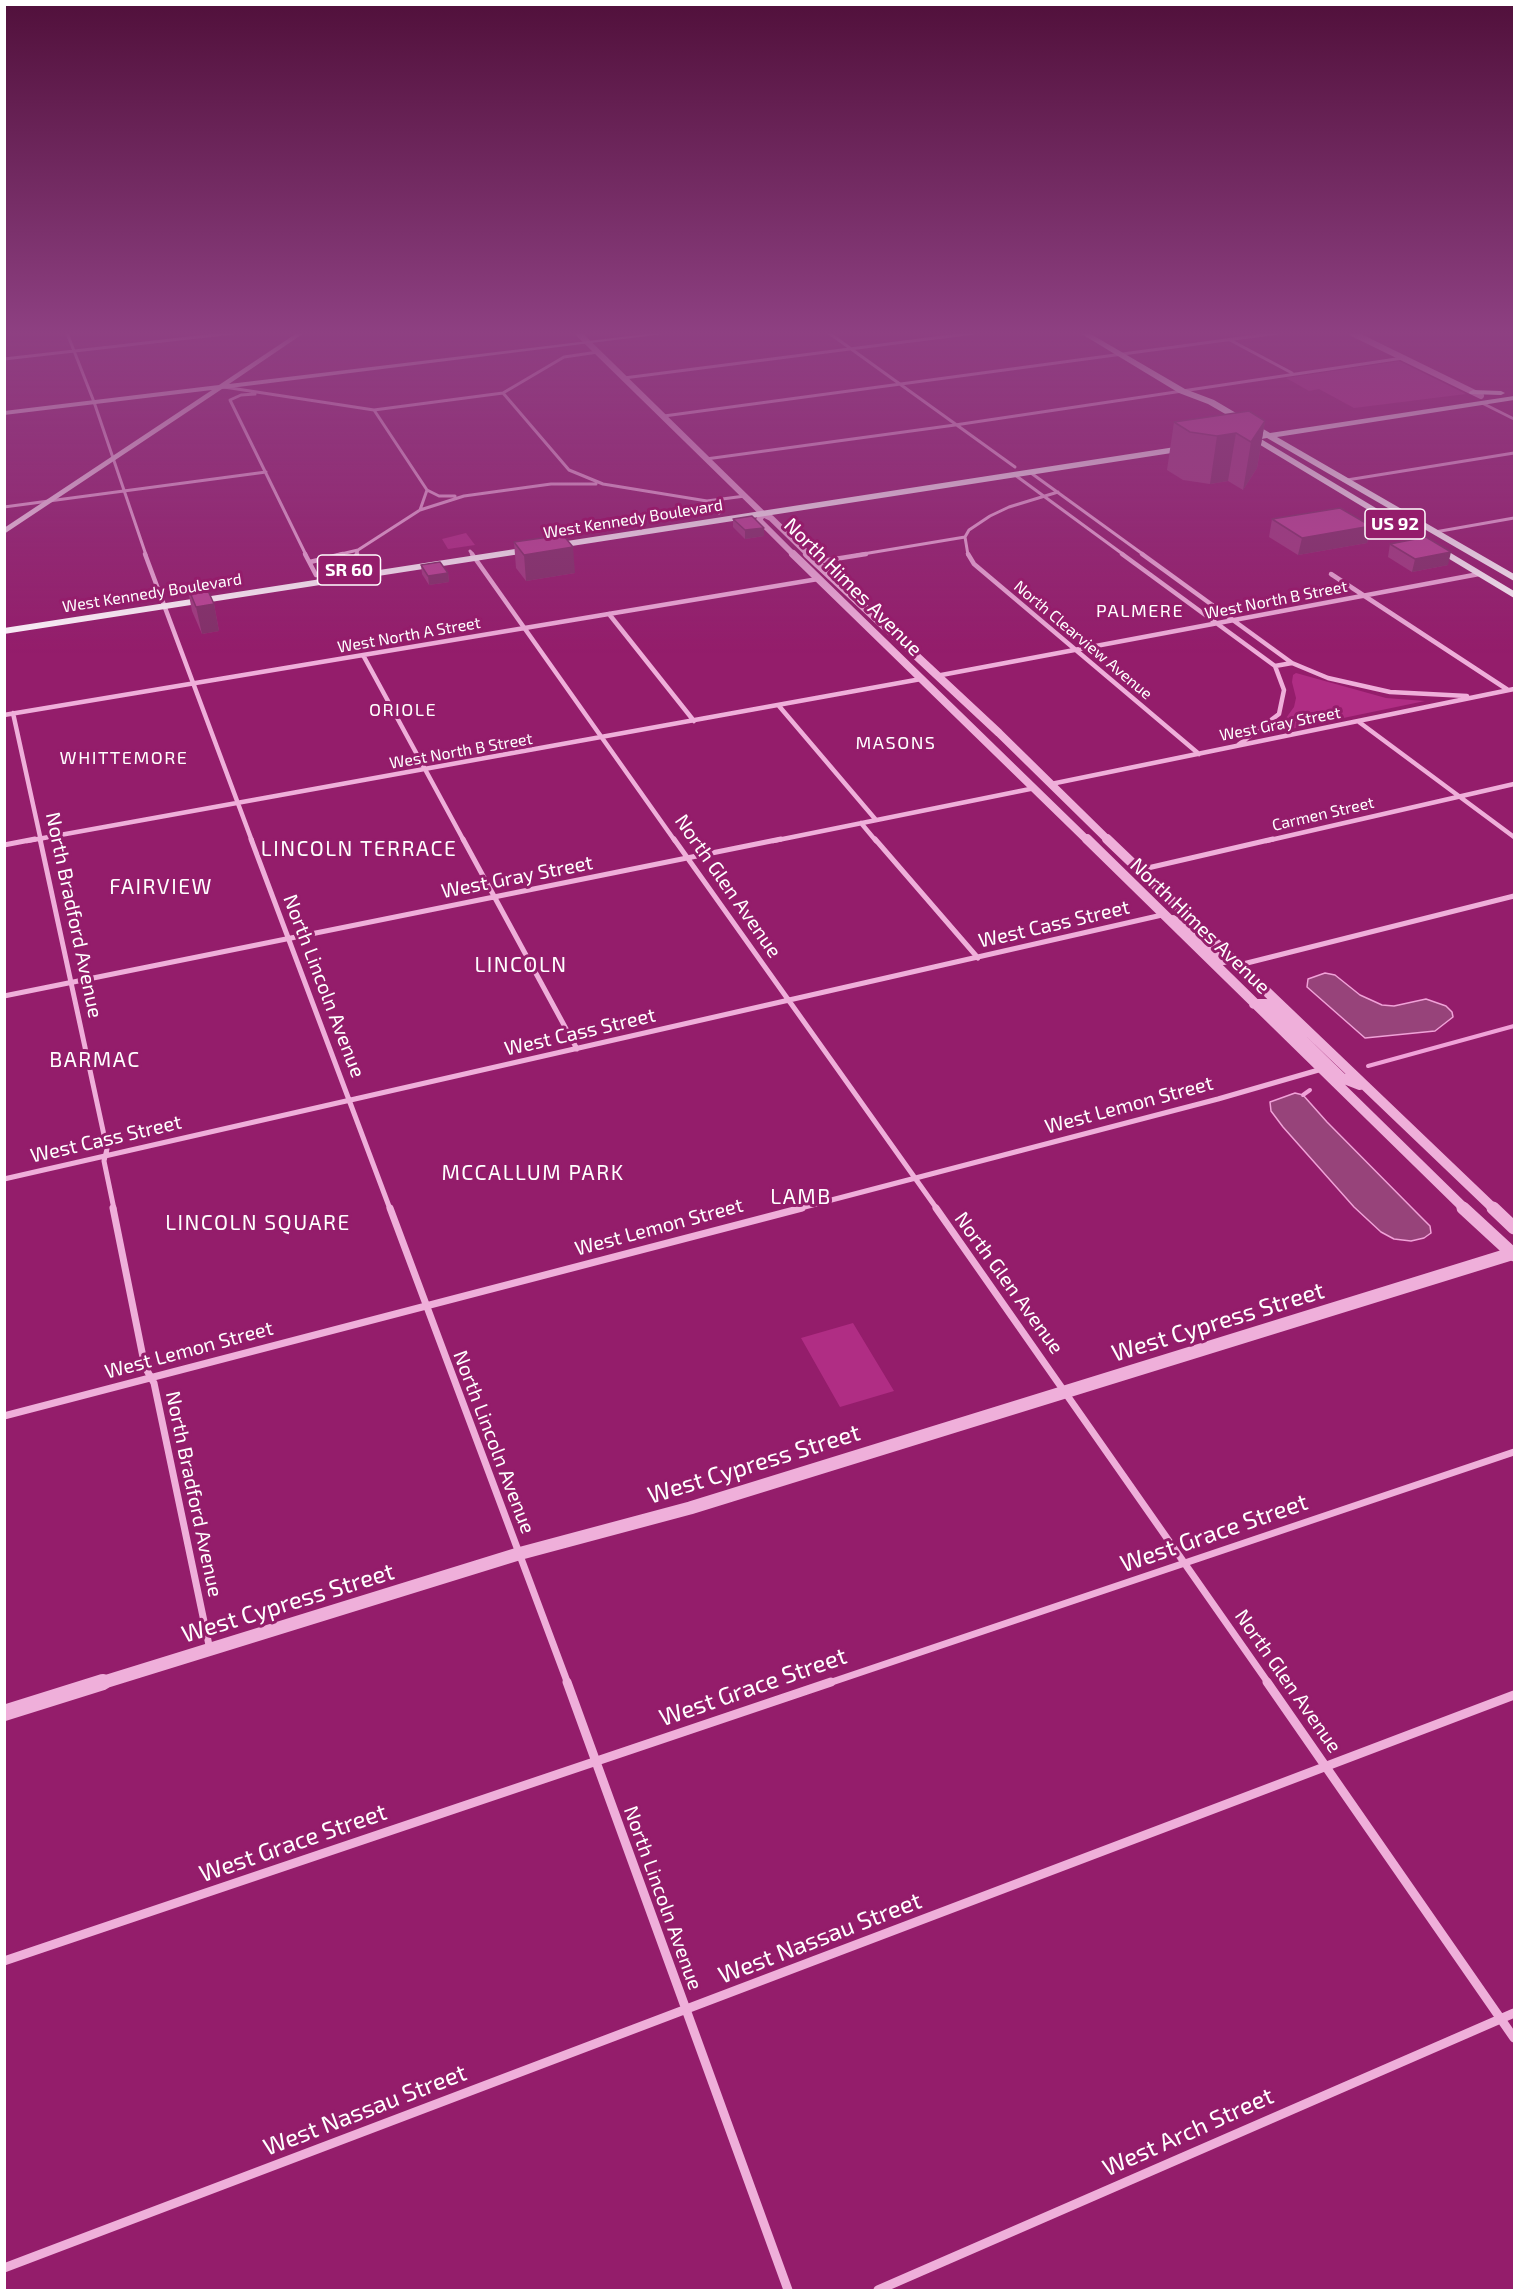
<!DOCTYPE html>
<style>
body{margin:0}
#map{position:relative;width:1519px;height:2295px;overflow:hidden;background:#941d6b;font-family:"Exo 2",sans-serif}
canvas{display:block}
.frame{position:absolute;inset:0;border:6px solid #fff;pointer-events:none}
</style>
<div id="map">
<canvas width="1519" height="2295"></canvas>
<div class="frame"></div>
</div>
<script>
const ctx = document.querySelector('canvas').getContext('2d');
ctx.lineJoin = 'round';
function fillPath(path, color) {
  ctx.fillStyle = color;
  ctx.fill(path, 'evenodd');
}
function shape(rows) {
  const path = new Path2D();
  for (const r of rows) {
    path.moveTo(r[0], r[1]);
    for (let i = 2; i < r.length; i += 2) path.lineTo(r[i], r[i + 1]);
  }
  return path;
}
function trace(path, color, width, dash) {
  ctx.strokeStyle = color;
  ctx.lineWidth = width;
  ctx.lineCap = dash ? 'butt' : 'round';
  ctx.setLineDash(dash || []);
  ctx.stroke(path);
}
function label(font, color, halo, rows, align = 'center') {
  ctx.font = font + ' "Exo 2",sans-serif';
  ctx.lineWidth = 6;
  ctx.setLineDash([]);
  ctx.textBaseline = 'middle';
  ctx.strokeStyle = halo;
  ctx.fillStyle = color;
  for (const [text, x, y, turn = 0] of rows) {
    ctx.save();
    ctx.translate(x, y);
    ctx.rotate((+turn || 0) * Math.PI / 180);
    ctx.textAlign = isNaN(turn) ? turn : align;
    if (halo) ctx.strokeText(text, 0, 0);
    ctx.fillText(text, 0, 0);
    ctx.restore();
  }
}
fillPath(shape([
 [1399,361,1466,394,1354,408,1319,389,1309,391,1286,378],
 [466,533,475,545,448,549,442,539],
 [1296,673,1386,698,1425,701,1276,732,1294,707,1296,698,1292,682,1293,675],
 [853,1323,894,1391,840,1407,801,1338]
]), '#b02d84');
const water = shape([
 [1325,973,1335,975,1360,995,1382,1005,1394,1006,1426,999,1446,1006,1452,1012,1453,1017,1435,1031,1365,1038,1307,987,1308,979,1325,973],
 [1295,1093,1303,1095,1327,1122,1418,1214,1430,1226,1431,1233,1424,1238,1411,1241,1394,1239,1381,1232,1354,1207,1283,1127,1271,1111,1270,1102,1295,1093]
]);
fillPath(water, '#97437a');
trace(water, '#f0a2d8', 1.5);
trace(shape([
 [1368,1066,1514,1026],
 [1303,1095,1310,1090]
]), '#f0a2d8', 4);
trace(shape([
 [67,333,94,402,146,555],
 [829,333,1015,467],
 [1230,340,1292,373],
 [598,352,564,357,503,393,569,470,603,484,707,501,745,496],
 [4,359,233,333],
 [624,378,974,333],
 [224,387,374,410,503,393],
 [255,394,241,395,230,400,306,555],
 [1482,403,1514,419],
 [664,416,1278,333],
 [706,459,955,425,1403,358],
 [1031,473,1144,555],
 [1015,475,1124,555],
 [1347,480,1514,453],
 [427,490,439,496,455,496],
 [707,501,719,513],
 [4,507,266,472],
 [420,510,464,496,551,484,596,484],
 [1435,532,1514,518],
 [965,537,968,555],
 [470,551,473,555],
 [337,555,358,550],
 [356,555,358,550,420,510,427,490,374,410],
 [857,555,965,537,969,530,990,516,1009,507,1058,492]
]), '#efafda', 3);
trace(shape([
 [145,554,252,841],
 [305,554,316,575],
 [357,554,354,560,359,568],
 [472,554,675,841],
 [968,554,974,564,1199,754],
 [1122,554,1275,666,1284,690,1279,714,1238,745],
 [1142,554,1292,663],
 [310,562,343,554],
 [816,562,866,554],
 [1331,574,1508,690],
 [609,614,694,721],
 [363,655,464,841],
 [1275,666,1292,663,1328,678,1390,692,1467,696],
 [936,676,1479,574],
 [779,706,876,820],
 [13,713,41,841],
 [4,715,818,579],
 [1359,722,1514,837],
 [1051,784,1514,689],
 [861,823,876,841],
 [27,841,921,679],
 [773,841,1035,788],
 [1266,841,1514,784]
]), '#efafda', 4.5);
trace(shape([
 [40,839,107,1149,104,1161,114,1209],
 [251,839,390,1209],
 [463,839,577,1049],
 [674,839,937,1209],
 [875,839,978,958],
 [4,845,35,839],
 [1139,870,1273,839],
 [1239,965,1514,896],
 [4,996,781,839],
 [4,1179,1162,915],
 [797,1209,1218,1099,1322,1069]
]), '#efafda', 5);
trace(shape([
 [113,1208,145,1367,154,1383,210,1650],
 [390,1208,568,1684],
 [936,1208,1269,1684],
 [4,1416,802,1208],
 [826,1684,1514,1452]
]), '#efafda', 7);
trace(shape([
 [567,1682,788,2290],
 [1267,1682,1514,2038],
 [4,1961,831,1682],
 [4,2268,1514,1695],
 [878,2290,1514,2013]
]), '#efafda', 9);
trace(shape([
 [578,333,763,514,771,518,809,555],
 [1352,333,1481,396],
 [763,514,759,520,794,555]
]), '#efafda', 6);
trace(shape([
 [793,554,1088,841],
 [807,554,999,733,1109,841]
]), '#efafda', 8);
trace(shape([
 [1087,839,1465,1209],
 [1107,839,1494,1209],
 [1173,920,1187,927,1224,960],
 [1254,1004,1266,1004,1342,1078,1360,1085]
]), '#efafda', 10);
trace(shape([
 [1463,1208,1514,1255],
 [1493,1208,1514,1228],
 [98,1684,518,1554,690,1508,1514,1253]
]), '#efafda', 13);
trace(shape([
 [4,1713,103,1682]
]), '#efafda', 16);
fillPath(shape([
 [297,333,304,333,229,384,655,333,671,333,222,389,4,534,4,528,212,390,4,415,4,411,219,385,297,333]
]), '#fbdcf0');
fillPath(shape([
 [1080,333,1089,333,1185,389,1214,400,1270,433,1514,396,1514,400,1277,437,1514,574,1514,581,1267,438,1261,439,1514,591,1514,598,1252,440,1242,441,1242,437,1247,434,1260,434,1208,404,1179,393,1080,333],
 [1473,390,1501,391,1505,393,1501,395,1470,394,1469,392,1473,390],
 [1188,445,1192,448,1191,450,4,634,4,628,1188,445]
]), '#fff7fc');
fillPath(shape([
 [1265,421,1257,468,1243,490,1228,481,1210,484,1183,480,1167,470,1174,422],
 [733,519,764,536,745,539,733,527],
 [1272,519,1371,526,1367,543,1298,555,1269,537],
 [514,542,575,573,526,581,516,568],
 [1390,544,1448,565,1412,572,1388,557],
 [421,565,448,573,449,582,429,585,422,574],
 [187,585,214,604,219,631,202,634,192,611]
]), '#a03b7f');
fillPath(shape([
 [1265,421,1257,468,1243,490,1251,442],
 [1236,433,1228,481,1210,484,1217,436],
 [1371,526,1367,543,1298,555,1302,538],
 [764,528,764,536,745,539,745,530],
 [573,547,575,573,526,581,524,555],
 [1451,552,1448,565,1412,572,1415,559],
 [448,573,449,582,429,585,428,576],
 [214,604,219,631,202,634,196,607]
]), '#823068');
const building = shape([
 [1249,411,1265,421,1251,442,1236,433,1217,436,1190,432,1174,422,1249,411],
 [1340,508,1371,526,1302,538,1272,519,1340,508],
 [752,516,764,528,745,530,733,519,752,516],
 [563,535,573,547,524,555,514,542,563,535],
 [1426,537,1451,552,1415,559,1390,544,1426,537],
 [440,562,448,573,428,576,421,565,440,562],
 [204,582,214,604,196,607,187,585,204,582]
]);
fillPath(building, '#ba4594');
trace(building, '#823068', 1.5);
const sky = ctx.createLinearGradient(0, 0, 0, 654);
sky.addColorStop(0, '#51103b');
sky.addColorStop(0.51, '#8e4082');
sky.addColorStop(1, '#8e408200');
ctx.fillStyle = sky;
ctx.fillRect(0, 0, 1519, 654);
label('16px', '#fff', '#941d6b', [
 ["West Kennedy Boulevard",633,519,-9],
 ["West Kennedy Boulevard",152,593,-9],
 ["West North B Street",1276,600,-11],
 ["West North A Street",409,635,-10],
 ["North Clearview Avenue",1083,640,40],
 ["West Gray Street",1280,724,-11],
 ["West North B Street",461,751,-10],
 ["Carmen Street",1323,814,-13]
]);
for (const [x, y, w] of [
 [1395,524,60],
 [349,570,63]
]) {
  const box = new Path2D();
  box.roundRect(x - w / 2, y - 15, w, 30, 4.5);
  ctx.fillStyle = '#941d6b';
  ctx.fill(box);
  trace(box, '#fff', 1.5);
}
label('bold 18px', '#fff', null, [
 ["US 92",1395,524],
 ["SR 60",349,570]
]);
ctx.letterSpacing = '1.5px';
label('18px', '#fff', '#941d6b', [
 ["PALMERE",1140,611],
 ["ORIOLE",403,710],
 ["MASONS",896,743],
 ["WHITTEMORE",124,758]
]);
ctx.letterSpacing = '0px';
label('20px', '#fff', '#941d6b', [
 ["North Himes Avenue",853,587,45],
 ["West Gray Street",517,877,-11],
 ["North Glen Avenue",728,886,55],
 ["North Bradford Avenue",74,915,78],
 ["West Cass Street",1054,924,-13],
 ["North Himes Avenue",1200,926,44],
 ["North Lincoln Avenue",324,986,69],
 ["West Cass Street",580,1032,-13],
 ["West Lemon Street",1129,1105,-15],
 ["West Cass Street",106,1139,-13],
 ["West Lemon Street",659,1227,-15],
 ["North Glen Avenue",1009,1283,54],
 ["West Lemon Street",189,1350,-15],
 ["North Lincoln Avenue",494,1442,69],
 ["North Bradford Avenue",194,1494,78],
 ["North Glen Avenue",1288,1681,55],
 ["North Lincoln Avenue",663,1898,70]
]);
ctx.letterSpacing = '1.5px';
label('21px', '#fff', '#941d6b', [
 ["LINCOLN TERRACE",359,849],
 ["FAIRVIEW",161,887],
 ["LINCOLN",521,965],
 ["BARMAC",95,1060],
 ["MCCALLUM PARK",533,1173],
 ["LAMB",801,1197],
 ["LINCOLN SQUARE",258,1223]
]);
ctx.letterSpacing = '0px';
label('24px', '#fff', '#941d6b', [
 ["West Cypress Street",1218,1322,-17],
 ["West Cypress Street",754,1464,-17],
 ["West Grace Street",1214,1533,-19],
 ["West Cypress Street",288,1603,-17],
 ["West Grace Street",753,1687,-19],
 ["West Grace Street",293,1843,-19],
 ["West Nassau Street",820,1938,-21],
 ["West Nassau Street",365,2110,-21],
 ["West Arch Street",1188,2132,-24]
]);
</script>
